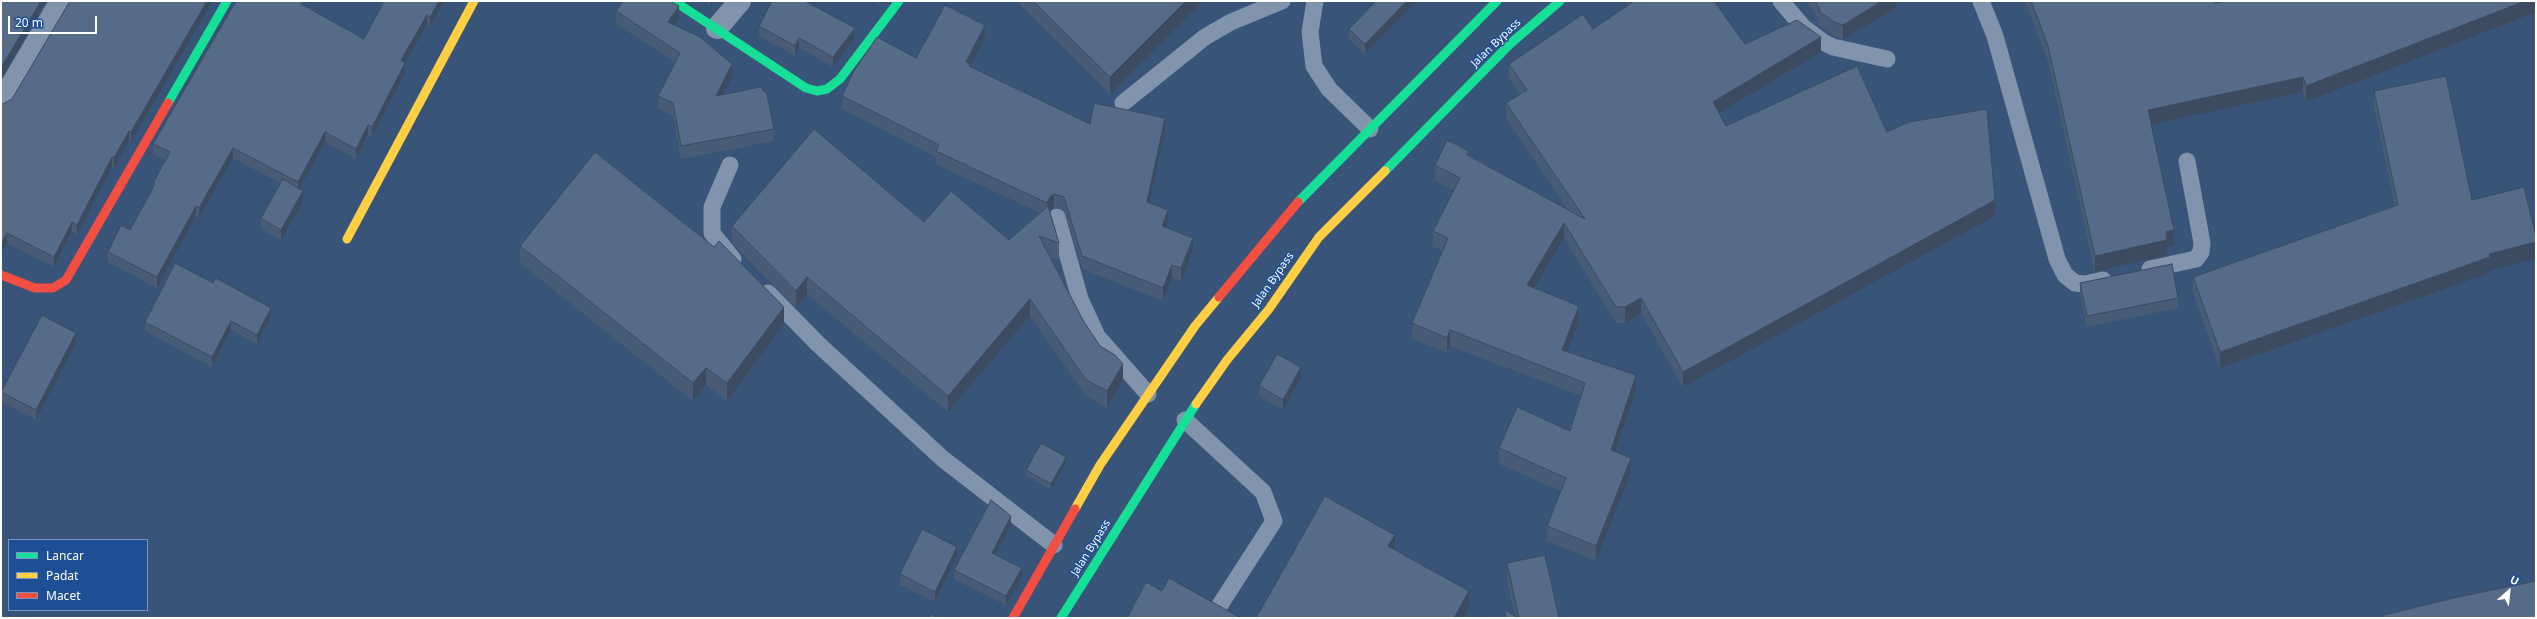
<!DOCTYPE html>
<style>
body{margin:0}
#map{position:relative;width:2537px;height:619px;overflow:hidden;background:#395479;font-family:"Noto Sans",sans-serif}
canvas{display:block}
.frame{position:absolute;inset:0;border:2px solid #fff;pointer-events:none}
.legend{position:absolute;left:8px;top:539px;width:140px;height:72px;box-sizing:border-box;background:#1e4f94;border:1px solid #7895bf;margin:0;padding:5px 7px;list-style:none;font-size:12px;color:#fff}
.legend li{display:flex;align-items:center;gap:8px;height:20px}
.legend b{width:20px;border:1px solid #7895bf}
.north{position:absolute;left:2489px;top:571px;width:40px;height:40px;-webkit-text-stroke:3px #1e4f94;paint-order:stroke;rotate:27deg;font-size:11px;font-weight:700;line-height:16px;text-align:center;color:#fff}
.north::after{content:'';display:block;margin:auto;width:14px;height:18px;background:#fff;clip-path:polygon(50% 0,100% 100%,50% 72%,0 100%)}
.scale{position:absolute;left:8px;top:16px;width:89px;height:18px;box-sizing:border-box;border:2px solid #fff;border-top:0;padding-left:5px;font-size:12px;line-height:14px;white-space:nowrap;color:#fff;-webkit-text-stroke:3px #1e4f94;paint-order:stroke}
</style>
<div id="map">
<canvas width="2537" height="619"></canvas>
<div class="frame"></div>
<ul class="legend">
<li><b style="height:5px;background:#16e098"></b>Lancar</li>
<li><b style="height:5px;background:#ffcf43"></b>Padat</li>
<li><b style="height:5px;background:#f24e42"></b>Macet</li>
</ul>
<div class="north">U</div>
<div class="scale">20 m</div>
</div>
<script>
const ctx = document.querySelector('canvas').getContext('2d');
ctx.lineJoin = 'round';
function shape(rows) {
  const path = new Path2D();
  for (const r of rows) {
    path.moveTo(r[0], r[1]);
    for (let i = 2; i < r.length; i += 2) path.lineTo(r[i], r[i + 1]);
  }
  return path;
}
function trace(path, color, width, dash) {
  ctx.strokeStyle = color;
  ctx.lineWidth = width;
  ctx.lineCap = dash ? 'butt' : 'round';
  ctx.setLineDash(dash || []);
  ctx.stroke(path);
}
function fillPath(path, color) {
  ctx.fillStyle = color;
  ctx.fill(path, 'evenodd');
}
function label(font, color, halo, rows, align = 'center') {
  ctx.font = font + ' "Noto Sans",sans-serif';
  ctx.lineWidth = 3;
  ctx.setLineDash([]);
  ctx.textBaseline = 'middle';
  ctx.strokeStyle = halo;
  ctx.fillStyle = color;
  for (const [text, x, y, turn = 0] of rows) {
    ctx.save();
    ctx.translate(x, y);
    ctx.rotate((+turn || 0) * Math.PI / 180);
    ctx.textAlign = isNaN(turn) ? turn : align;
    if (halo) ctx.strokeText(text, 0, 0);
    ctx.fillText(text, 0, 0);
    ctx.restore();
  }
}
trace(shape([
 [1315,1,1310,32,1314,66,1329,89,1370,129],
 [1781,1,1803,27,1823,42,1833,47,1887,59],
 [1981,1,1995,36,2057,259,2065,275,2075,283,2085,284,2103,280],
 [1123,103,1205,37,1231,22,1282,1],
 [730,165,712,207,712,233,733,259],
 [1057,217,1080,299,1097,336,1148,394],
 [2150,269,2196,259,2201,252,2202,243,2187,161],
 [768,293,818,344,943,459,1054,545],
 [1185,420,1263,492,1274,521,1216,611]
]), '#8194ab', 17);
trace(shape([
 [717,28,740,1],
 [1,103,61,1]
]), '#8194ab', 22);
trace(shape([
 [674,1,806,88,817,91,827,89,840,79,899,1],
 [168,103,227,1],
 [1385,171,1510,44,1560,1],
 [1298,202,1497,1],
 [1061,618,1196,404]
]), '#16e098', 9);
trace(shape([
 [347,239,474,1],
 [1196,404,1227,360,1269,309,1319,237,1385,171],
 [1075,509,1100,465,1195,326,1219,297]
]), '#ffcf43', 9);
trace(shape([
 [1,275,35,288,53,288,66,280,168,103],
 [1219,297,1298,202],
 [1013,618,1075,509]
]), '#f24e42', 9);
fillPath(shape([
 [213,1,131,142,129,141,114,168,112,167,77,235,72,232,54,267,7,243,1,105],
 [384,1,445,1,430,27,427,25,405,63,405,73,383,116,372,137,368,135,356,159,325,142,300,189,303,202,281,240,261,229,261,218,280,183,233,158,199,218,196,216,157,288,108,262,108,252,130,230,153,187,153,183,166,160,153,154,153,144,302,4,364,39],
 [704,1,715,1,711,6],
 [874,1,884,1,880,5],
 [1016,1,1204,1,1110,94],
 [1376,1,1417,1,1365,54,1349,39,1349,29],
 [1625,1,1717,1,1715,3,1745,44,1821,52,1720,113,1726,126,1887,132,1995,216,1683,387,1641,313,1625,323,1616,323,1564,238,1535,288,1579,321,1567,352,1636,390,1616,452,1631,473,1596,561,1547,541,1547,526,1561,491,1499,464,1499,448,1570,431,1581,396,1450,346,1447,353,1412,338,1412,323,1442,251,1433,246,1433,231,1454,190,1435,180,1435,165,1469,155,1568,210,1506,119,1506,103,1520,94,1509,79,1509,64,1593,29,1628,5],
 [1806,1,1896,1,1896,8,1843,39,1836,38,1818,25,1818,19],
 [2025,1,2214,1,2215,3,2536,1,2536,12,2306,102,2303,92,2151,124,2174,245,2167,247,2167,255,2095,272,2048,61],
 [616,11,679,19,675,25,732,77,723,94,774,129,774,141,681,159,673,116,658,108,658,96,675,62,616,24],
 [759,26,855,38,833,67,799,48,795,56,759,36],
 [985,38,970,67,1090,124,1165,131,1150,203,1168,223,1166,228,1193,251,1181,282,1172,278,1163,301,1082,269,1064,210,1054,208,1050,211,1059,243,1059,260,1050,257,1084,322,1123,380,1107,408,1086,396,1030,316,948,412,807,294,796,308,732,243,732,226,924,222,1009,240,1040,213,936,164,936,157,842,109,842,96,916,58],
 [2374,91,2472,200,2536,237,2536,259,2490,270,2490,273,2220,368,2193,293,2193,277,2395,206,2374,107],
 [520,246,784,324,727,401,706,385,693,401,520,263],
 [2080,283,2178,298,2178,308,2087,327,2080,294],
 [271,317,257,344,231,330,212,367,145,331,145,322],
 [76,343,36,420,1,402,1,392],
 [1301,378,1283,410,1259,396,1259,386],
 [1066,462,1051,490,1026,475,1026,470],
 [1011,525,995,555,1022,577,1006,605,954,579,954,570],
 [957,557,935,602,900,585,900,574],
 [1507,563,1559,618,1505,618,1505,610,1515,616,1507,580]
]), '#495c75');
fillPath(shape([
 [41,1,46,1,1,78,1,68],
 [207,1,213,1,131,142,131,132],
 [439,1,445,1,430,27,430,17],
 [711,1,715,1,711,6],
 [880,1,884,1,880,5],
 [1186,1,1204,1,1110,94,1110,77],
 [1407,1,1417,1,1365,54,1365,44],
 [1882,1,1896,1,1896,8,1843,39,1843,25],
 [2525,1,2536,1,2536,12,2306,102,2306,86],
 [679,6,679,19,668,34,668,22],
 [427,15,427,25,405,63,405,73,383,116,372,137,372,127,401,60],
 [985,25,985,38,970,67,966,62],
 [855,28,855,38,833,67,833,57],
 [1821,37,1821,52,1713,117,1713,102],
 [799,38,799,48,795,56,795,46],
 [732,64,732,77,716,108,716,96],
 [2303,77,2303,92,2148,125,2148,110],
 [1165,118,1165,131,1147,215,1147,202],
 [368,125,368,135,356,159,356,149],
 [129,131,129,141,114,168,114,158],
 [325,132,325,142,298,192,298,182],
 [233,148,233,158,199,218,199,208],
 [112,157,112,167,77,235,77,225],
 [303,191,303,202,281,240,281,230],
 [1054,194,1054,208,1050,210,1047,217,1047,203,1050,197],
 [1995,200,1995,216,1683,387,1683,372],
 [196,206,196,216,157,288,157,277],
 [1168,210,1168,223,1162,239,1162,226],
 [72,222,72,232,54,267,54,257],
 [1564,223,1564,238,1527,301,1527,285],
 [2174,230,2174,245,2167,247,2167,255,2095,272,2095,256,2166,232],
 [7,233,7,243,1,254,1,244],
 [1193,238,1193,251,1181,282,1181,268],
 [2536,242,2536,259,2490,270,2490,273,2220,368,2220,352,2489,254],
 [1172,265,1172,278,1163,301,1163,288],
 [807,277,807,294,796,308,796,291],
 [1641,298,1641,313,1625,323,1625,307],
 [1030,299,1030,316,948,412,948,396],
 [1579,306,1579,321,1562,366,1562,350],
 [784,307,784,324,727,401,727,383],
 [271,308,271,317,257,344,257,335],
 [231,321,231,330,212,367,212,357],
 [1450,330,1450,346,1447,353,1447,338],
 [76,333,76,343,36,420,36,410],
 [1123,364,1123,380,1107,408,1107,391],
 [1301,367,1301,378,1283,410,1283,400],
 [706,368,706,385,693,401,693,383],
 [1636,375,1636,390,1611,465,1611,450],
 [1066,457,1066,462,1051,490,1051,484],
 [1631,458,1631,473,1596,561,1596,546],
 [1011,516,1011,525,992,562,992,553],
 [1395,535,1395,552,1388,546],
 [957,547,957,557,935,602,935,592],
 [1022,568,1022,577,1006,605,1006,596],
 [1469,591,1469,608,1464,618,1454,618]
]), '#3c4b5f');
const building = shape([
 [1,1,41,1,1,68,1,1],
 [70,1,207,1,131,132,129,131,114,158,112,157,77,225,72,222,54,257,7,233,1,244,1,105,12,99,70,1],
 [236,1,302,1,301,4,364,39,384,1,439,1,430,17,427,15,401,60,405,63,383,106,372,127,368,125,356,149,325,132,298,182,233,148,199,208,196,206,157,277,108,252,121,225,130,230,155,184,153,183,170,152,153,144,236,1],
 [623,1,670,1,679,6,668,22,700,37,732,64,716,96,760,87,767,94,774,129,681,146,673,103,658,96,680,53,616,11,623,1],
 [772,1,805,1,855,28,833,57,799,38,795,46,759,26,772,1],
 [1033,1,1186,1,1110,77,1033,1],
 [1376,1,1407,1,1365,44,1349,29,1376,1],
 [1634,1,1714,1,1745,44,1797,20,1821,37,1713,102,1726,126,1857,66,1887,132,1909,122,1987,109,1995,200,1683,372,1641,298,1625,307,1616,307,1564,223,1527,285,1579,306,1562,350,1636,375,1611,450,1631,458,1596,546,1547,526,1566,478,1499,448,1517,407,1570,431,1585,383,1450,330,1447,338,1412,323,1448,238,1433,231,1460,178,1435,165,1447,140,1469,151,1467,155,1585,219,1506,103,1527,90,1509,64,1583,14,1593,29,1634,1],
 [1815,1,1882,1,1843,25,1836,23,1818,11,1820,10,1815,1],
 [2031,1,2214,1,2215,3,2225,1,2525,1,2306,86,2303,77,2148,110,2174,230,2166,232,2167,240,2095,256,2048,46,2031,1],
 [945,5,985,25,966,62,970,64,969,66,1090,124,1094,103,1165,118,1147,202,1168,210,1162,226,1193,238,1181,268,1172,265,1163,288,1082,256,1064,197,1054,194,1050,197,1047,203,936,151,939,145,842,96,854,71,877,37,916,58,945,5],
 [2446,76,2472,200,2524,187,2536,237,2536,242,2489,254,2490,257,2220,352,2193,277,2398,205,2374,91,2446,76],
 [814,129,924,222,951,191,1009,240,1048,206,1059,243,1039,236,1084,322,1100,346,1115,355,1123,364,1107,391,1086,380,1030,299,948,396,807,277,796,291,732,226,814,129],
 [595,152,714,247,719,241,784,307,727,383,706,368,693,383,520,246,595,152],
 [283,179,303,191,281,230,261,218,283,179],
 [175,263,213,283,216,278,271,308,257,335,231,321,212,357,145,322,175,263],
 [2172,264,2178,298,2087,316,2080,283,2172,264],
 [42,315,76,333,36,410,1,392,42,315],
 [1277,354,1301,367,1283,400,1259,386,1277,354],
 [1041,443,1066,457,1051,484,1026,470,1041,443],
 [1325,496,1395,535,1388,546,1469,591,1454,618,1349,618,1348,617,1348,618,1256,618,1325,496],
 [991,500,1011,516,992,553,1022,568,1006,596,954,570,991,500],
 [922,529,957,547,935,592,900,574,922,529],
 [1545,555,1559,618,1506,618,1505,610,1519,618,1507,563,1545,555],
 [1169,578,1241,618,1127,618,1146,582,1162,591,1169,578],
 [2536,581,2536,618,2382,618,2384,618,2384,615,2458,597,2536,581],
 [931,614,939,618,929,618,931,614]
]);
fillPath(building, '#556b88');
trace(building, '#3c4b5f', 1);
label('11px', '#fff', '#1e4f94', [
 ["Jalan Bypass",1496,43,-44],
 ["Jalan Bypass",1273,280,-55],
 ["Jalan Bypass",1091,548,-58]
]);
</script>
